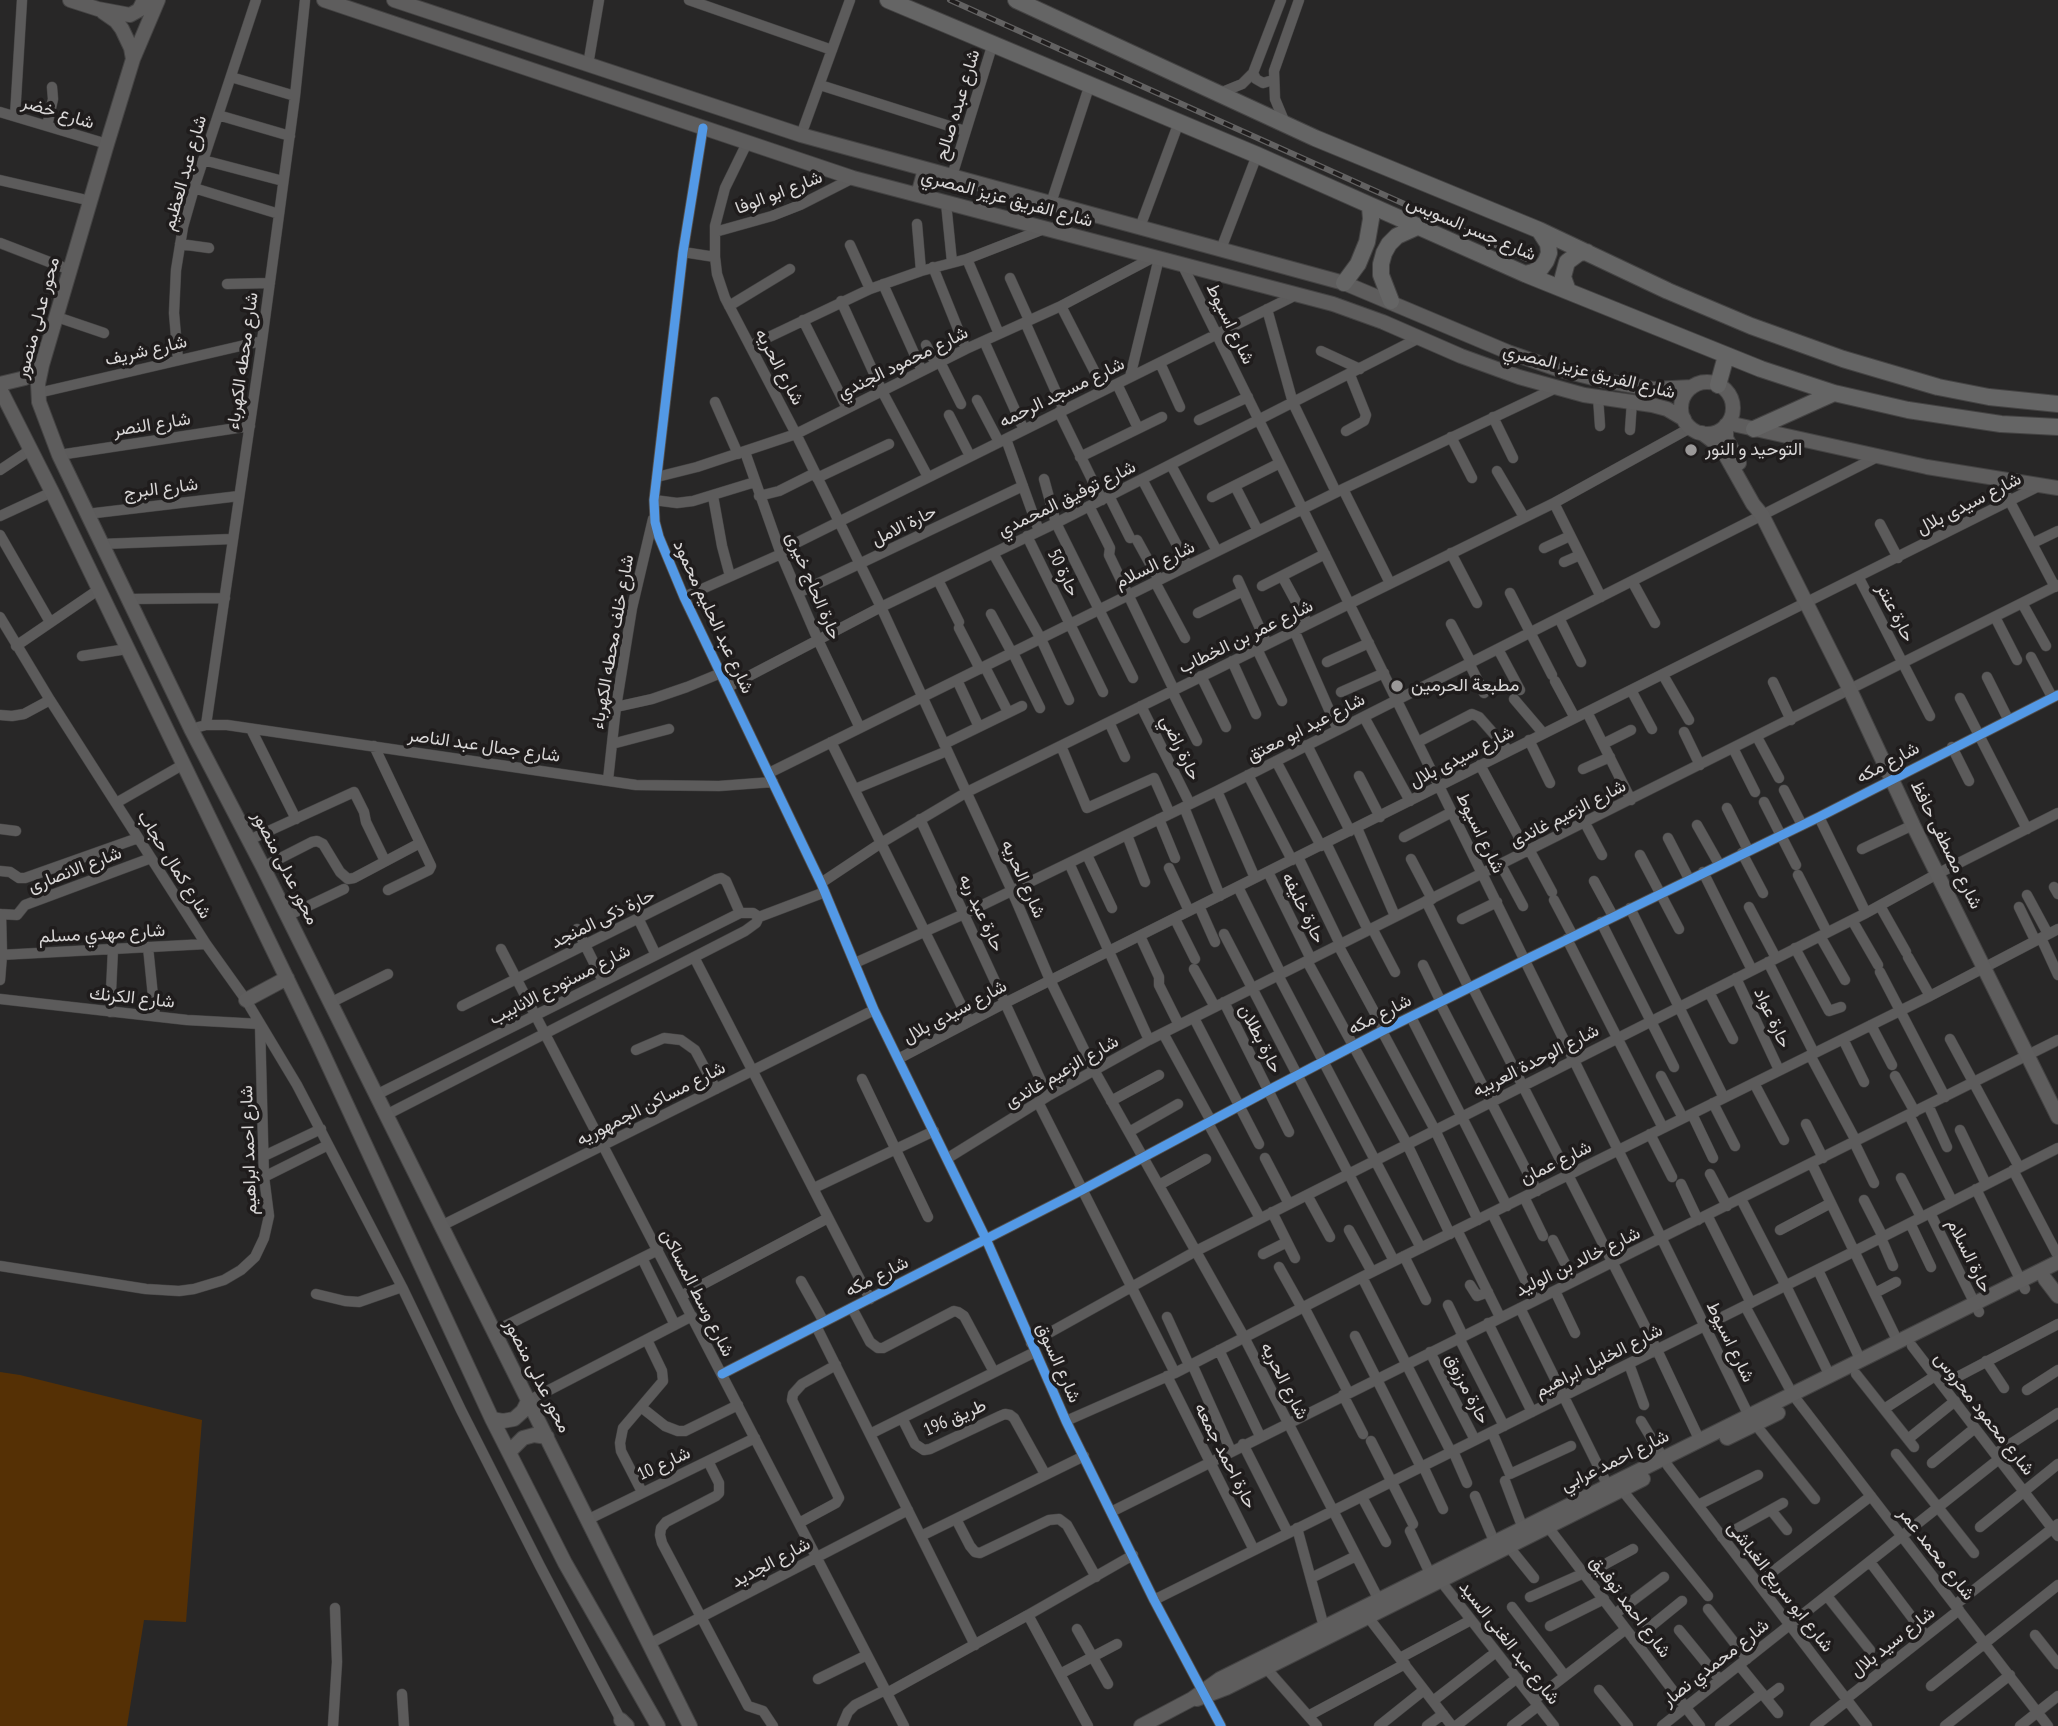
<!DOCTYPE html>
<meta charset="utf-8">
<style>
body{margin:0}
canvas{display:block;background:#282727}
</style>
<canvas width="2058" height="1726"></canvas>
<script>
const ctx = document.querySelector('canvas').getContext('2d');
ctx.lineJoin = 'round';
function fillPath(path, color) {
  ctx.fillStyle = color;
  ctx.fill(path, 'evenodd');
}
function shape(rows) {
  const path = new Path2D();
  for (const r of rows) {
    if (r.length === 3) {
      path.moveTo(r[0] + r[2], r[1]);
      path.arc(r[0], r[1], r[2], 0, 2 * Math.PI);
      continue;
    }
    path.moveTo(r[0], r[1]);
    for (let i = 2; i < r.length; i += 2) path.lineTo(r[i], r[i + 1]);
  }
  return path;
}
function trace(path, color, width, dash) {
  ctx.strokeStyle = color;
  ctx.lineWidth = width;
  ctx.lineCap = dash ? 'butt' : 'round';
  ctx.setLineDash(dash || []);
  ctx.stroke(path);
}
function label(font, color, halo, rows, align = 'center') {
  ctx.font = font + ' "PT Sans Narrow",Vazirmatn,sans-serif';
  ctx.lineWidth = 7;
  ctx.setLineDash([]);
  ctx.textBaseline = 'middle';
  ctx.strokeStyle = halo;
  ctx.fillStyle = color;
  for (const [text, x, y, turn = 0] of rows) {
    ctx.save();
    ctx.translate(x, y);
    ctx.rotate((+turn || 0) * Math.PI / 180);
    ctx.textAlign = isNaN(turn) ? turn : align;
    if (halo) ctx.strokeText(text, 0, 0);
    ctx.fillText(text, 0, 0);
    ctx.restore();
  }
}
fillPath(shape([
 [0,1372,20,1375,202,1420,186,1622,144,1620,127,1726,0,1726]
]), '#553005');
const street = shape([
 [689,0,832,50],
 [588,65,599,0],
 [1253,73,1256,79,1263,83,1273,80],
 [231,77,295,96],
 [820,85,965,131],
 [1220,93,1242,84,1253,73,1281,0],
 [0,112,107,144],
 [218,115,290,136],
 [15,116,22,0],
 [1285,123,1275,99,1274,71,1299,0],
 [47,126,53,99,52,87],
 [703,128,683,252,654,500,655,522,659,537,684,597,821,883,874,1010,986,1239,1066,1421,1154,1600,1221,1726],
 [801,135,850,0],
 [747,143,725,188,715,226,715,257,717,274,725,298,796,434,881,607,1012,891,1050,980,1094,1070,1244,1337,1382,1606],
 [203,160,283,181],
 [952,176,993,43],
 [0,180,91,201],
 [194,188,279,214],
 [946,203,952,262],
 [1051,203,1090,84],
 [917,224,921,271],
 [1140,227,1179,122],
 [715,232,772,216,800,205,853,178],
 [0,243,70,270],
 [180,244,209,248],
 [850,245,870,289],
 [1221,249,1257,155],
 [683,252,715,257],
 [967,259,999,334],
 [1182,264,1749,1416],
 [933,267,966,349],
 [1010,278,1029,320],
 [227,284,270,283],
 [883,284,922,371],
 [841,301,882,391,928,477],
 [729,306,790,269],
 [1061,306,1104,390],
 [1267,309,1293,403,1336,492],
 [57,317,104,333],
 [803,320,847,408],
 [1025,322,1064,410],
 [984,341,1024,430],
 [926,345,936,364],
 [750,346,870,289,921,271,967,259,1044,229],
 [1321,351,1360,369],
 [178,360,174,313,176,270,183,227,195,185,256,0],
 [940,362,961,404],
 [1160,363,1180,407],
 [1130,377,1159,258],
 [1117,384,1138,428],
 [38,393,262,341],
 [1598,397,1600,426],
 [977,400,999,442],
 [715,402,738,454],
 [1059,412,1102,500],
 [949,415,970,456],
 [1493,417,1513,458],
 [1199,420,1248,397],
 [1630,430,1632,401],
 [1346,431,1364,421,1366,415,1350,375],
 [1451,437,1472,478],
 [1006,439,1039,531],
 [745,452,781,554,818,640,860,728],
 [59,455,250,426],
 [1080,457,1162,417],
 [1171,465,1217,551],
 [0,470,30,450],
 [1497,471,1524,517],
 [657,477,697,467,796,434,966,349,1061,306,1154,257],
 [817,478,889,444],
 [1044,479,1056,523,1133,678],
 [1142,479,1188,566],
 [1998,479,2055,587],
 [1235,486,1258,531],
 [1343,489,1390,583],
 [713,496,722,546,730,576],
 [759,496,779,491,815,473],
 [1109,496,1130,538],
 [1212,497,1280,463],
 [654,500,677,503,693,501,755,482],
 [1554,503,1601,597],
 [1089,506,1110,548,1109,555,1174,690],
 [87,514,239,496],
 [0,516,52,492],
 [1880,524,1898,558],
 [0,535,50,622],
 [1027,536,1103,692],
 [1137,540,1159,580],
 [2033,543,2058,531],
 [102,544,232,539],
 [1544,548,1570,536],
 [780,551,1298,294],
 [993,553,1041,639,1069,700],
 [1451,553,1477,603],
 [1564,562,1580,555],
 [1282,576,1308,624],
 [1859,578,1930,716],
 [938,580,959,622],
 [1238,580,1267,644],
 [1632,581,1655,623],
 [1155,582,1185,638],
 [1262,586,1325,554],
 [798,593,1023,486],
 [1510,593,1552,675],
 [684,597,781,554],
 [128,599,225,598],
 [2022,603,2046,646],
 [1198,613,1243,591],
 [991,614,1012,653],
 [0,617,50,700,206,944,246,1000,297,1085,402,1287,461,1410,540,1566,624,1726],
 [1995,617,2017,660],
 [1559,618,1581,662],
 [1451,624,1471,662],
 [959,628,980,669],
 [1294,630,1338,730],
 [16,646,98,590],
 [1257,649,1282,701],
 [1498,649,1520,690],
 [1013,653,1040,708],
 [82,656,127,649],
 [2031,657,2052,697],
 [1232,661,1256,714],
 [1327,662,1369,643],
 [1469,663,1484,693],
 [985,667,1008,712],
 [1663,675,1689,720],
 [1201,676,1226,727],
 [1987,677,2008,719],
 [957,680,979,727],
 [1555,681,1575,718],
 [1773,682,1791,720],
 [728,687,881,607,1056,523,1419,338],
 [1631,690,1652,729],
 [1172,691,1197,741],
 [1341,692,1384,673],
 [1960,698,2027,829],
 [1514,699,1543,733],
 [1141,706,1190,804],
 [616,707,652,699,687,687,721,673],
 [1587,712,1631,800],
 [0,715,12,716,24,714,50,700],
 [1364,717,1410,801],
 [1109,722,1125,757],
 [206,725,262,341,295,96,305,0],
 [191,729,206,725,227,725,636,785,719,786,773,782],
 [251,729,296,819],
 [1684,732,1700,765],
 [1757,737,1779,778],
 [1529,740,1550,783],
 [831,742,969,1021],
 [1418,742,1472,714,1479,717,1508,750],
 [612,744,669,729],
 [944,744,1022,706],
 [1603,744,1631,730],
 [1307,745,1350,831],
 [374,746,431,866,429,870,388,890],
 [1061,746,1087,808,1154,778,1170,814],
 [1952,747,1969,781],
 [1733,748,1755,792],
 [1276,761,1321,846],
 [1480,765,1527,852],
 [1583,769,1610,757],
 [769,773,1343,489,1556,388],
 [1248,775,1292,860],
 [1359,776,1380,817],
 [608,780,616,707,632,608,653,519],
 [855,789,947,751],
 [1784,790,1802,825],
 [1217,791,1255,878],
 [1764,802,1796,865],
 [116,803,184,764],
 [1184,807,1220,896],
 [1727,808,1748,850],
 [1819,817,1866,913],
 [920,819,1048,1096],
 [1159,819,1175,858],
 [1585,823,1602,855],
 [1697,825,1719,864],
 [1357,828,1395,916],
 [0,829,16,831],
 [1127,835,1145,882],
 [1404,837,1452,812],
 [1668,838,1689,879],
 [249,840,354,792,364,812,366,822,385,861],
 [1326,843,1368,930],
 [1862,849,1913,825],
 [1530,851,1552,892],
 [1742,853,1763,893],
 [1087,855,1112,908],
 [1640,855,1679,929],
 [1298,857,1340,944],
 [1411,859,1432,899],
 [1069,863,1149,1040],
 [1501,865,1523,906],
 [263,867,312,842,317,841,323,844,340,872,348,879,354,878,420,843],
 [1169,868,1189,911],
 [0,871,10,872,19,878,25,878,138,838],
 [1268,872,1311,959],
 [1703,872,1752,970],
 [1798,875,1827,932],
 [1594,881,1613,916],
 [821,883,881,843,967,792,1554,503,1690,428],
 [1238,887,1281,974],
 [2054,887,2058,894],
 [2027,895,2048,934],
 [1554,900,1573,936],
 [1426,901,1469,988],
 [1199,906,1215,942],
 [1880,906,1906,952],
 [1749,907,1776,958],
 [2019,907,2035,940],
 [1630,908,1724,1098],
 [0,914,17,915,25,905,151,858],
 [287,916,344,889],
 [638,918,656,955],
 [1175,919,1195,959],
 [1462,919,1497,902],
 [1852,920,1878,965],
 [1601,922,1674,1067],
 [1372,928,1395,972],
 [577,929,603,981],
 [1224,934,1394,1261],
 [1140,936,1159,977,1159,985,1179,1025],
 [1820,936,1845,980],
 [2041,938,2058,975],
 [1567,939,1663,1128],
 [1338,945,1384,1030],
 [148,947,155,1016],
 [1795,948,1829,1011,1841,1007],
 [501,949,904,1726],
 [0,955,206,944],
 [694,957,870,1299],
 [1908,957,1930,996],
 [1307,961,1407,1144,1450,1234],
 [1768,962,1814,1053],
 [855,963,964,914,1217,791,1879,456],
 [1423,965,1441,1002],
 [1194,969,1215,1007],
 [1880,972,1945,1097],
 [1278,975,1421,1248],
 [1736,978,1779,1070],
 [0,980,2,955,1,914],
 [1472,986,1657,1350,1700,1441],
 [1709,992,1733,1039],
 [0,999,187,1020,260,1024,264,1177,269,1216,264,1238,255,1257,241,1270,224,1280,194,1289,179,1291,146,1289,0,1266],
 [1224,1002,1289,1132],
 [330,1003,388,974],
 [1440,1003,1537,1191],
 [462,1006,717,879,721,878,726,881,740,913],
 [110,1012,113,949],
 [1411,1017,1507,1206],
 [1194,1018,1259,1144],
 [1871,1025,1892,1065],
 [1382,1031,1435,1130,1478,1220],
 [1163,1033,1211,1121],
 [1843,1039,1864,1082],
 [1950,1039,2019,1167],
 [636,1050,664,1038,681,1040,695,1050,716,1089],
 [1810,1055,1856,1141],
 [898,1059,1005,1003,2039,486],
 [1661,1076,1683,1118],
 [1895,1076,1915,1112],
 [862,1079,928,1217],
 [1754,1083,1784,1140],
 [376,1095,740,913,753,913,759,917],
 [1111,1101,1159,1075],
 [1038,1102,1175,1373],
 [1713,1103,1735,1146],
 [1928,1105,1947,1147],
 [1692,1114,1713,1158],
 [386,1115,745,931,756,923,759,917,825,892],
 [1909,1115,1952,1201],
 [1208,1123,1260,1218],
 [1806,1124,1823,1158],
 [1960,1130,1986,1184],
 [1129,1132,1178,1104],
 [1650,1134,1672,1177],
 [1854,1142,1874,1183],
 [264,1156,321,1129],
 [948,1158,1048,1096,1149,1040,2058,585],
 [1265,1158,1289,1204],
 [1812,1164,1898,1342],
 [2013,1170,2058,1256],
 [1710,1174,1727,1206],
 [264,1177,328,1145],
 [1901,1178,1921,1217],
 [1681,1184,1698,1220],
 [1159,1185,1206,1159],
 [814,1188,934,1131],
 [1976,1189,2025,1289],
 [1307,1195,1330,1237],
 [1524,1197,1543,1236],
 [1741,1199,1786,1286,1830,1376],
 [1864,1200,1883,1237],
 [1272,1212,1295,1258],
 [1492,1213,1535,1300],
 [1930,1213,1979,1312],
 [1707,1215,1751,1303],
 [1910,1223,1931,1267],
 [441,1226,874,1010],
 [1349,1230,1372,1272],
 [1457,1230,1500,1317],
 [1780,1230,1831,1203],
 [1881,1238,1893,1266],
 [1553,1240,1574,1281],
 [1263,1254,1287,1242],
 [1404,1256,1426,1300],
 [642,1258,675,1325],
 [1279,1267,1302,1308],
 [1818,1270,1861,1361],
 [1362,1277,1451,1452],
 [801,1281,824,1322],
 [1470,1285,1477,1296,1488,1292],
 [1555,1291,1575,1333],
 [1875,1293,1896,1282],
 [316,1294,345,1301,359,1302,402,1287],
 [681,1296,828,1218],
 [1448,1305,1463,1336],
 [1745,1306,1793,1395,2048,1726],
 [1304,1307,1348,1392],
 [852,1308,870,1342,878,1348,883,1348,954,1311,958,1312,964,1316,994,1372],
 [1520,1308,1608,1486],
 [1167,1317,1189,1365],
 [1488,1323,1532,1412],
 [816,1326,975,1645],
 [493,1332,658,1250],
 [1355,1336,1421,1467],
 [1459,1338,1504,1426],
 [1031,1343,1196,1251,1866,913,1937,874,2058,813],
 [1912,1346,2058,1536],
 [1219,1350,1260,1436],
 [1430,1352,1475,1440],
 [1986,1361,2004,1388],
 [1192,1364,1231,1451],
 [1629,1364,1644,1405],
 [722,1374,1082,1190,1269,1090,1382,1031,1525,960,1819,817,2058,695],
 [1856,1374,1914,1447],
 [1167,1376,1254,1550],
 [1942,1385,2058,1324],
 [2027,1390,2058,1370],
 [1343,1395,1363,1434],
 [528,1401,692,1316],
 [641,1407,665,1426,678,1431,685,1431,738,1405],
 [1884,1409,1935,1376],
 [902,1418,915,1444,924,1450,930,1449,1000,1416,1005,1414,1010,1415,1014,1418,1045,1474],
 [1066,1421,1175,1373,1362,1277,1930,996,2058,929],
 [1641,1421,1668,1466,1867,1726],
 [1755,1424,1815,1499],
 [1492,1432,1510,1474,1571,1446],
 [870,1434,1035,1352],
 [1908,1439,1955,1401],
 [1371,1441,1413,1524],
 [1243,1444,1288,1533],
 [1453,1451,1467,1483],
 [1896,1454,1974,1553],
 [1995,1454,2058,1413],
 [708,1461,719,1483,719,1493,716,1496,666,1522,661,1528,660,1535,662,1543,748,1706,763,1711,773,1726],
 [1932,1463,1975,1428],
 [1423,1466,1443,1509],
 [1505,1481,1525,1534],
 [1622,1490,1708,1596],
 [642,1492,621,1451,620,1443,623,1428,663,1381,662,1371,647,1340],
 [1475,1496,1497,1548],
 [1362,1497,1386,1542],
 [1698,1505,1758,1475],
 [1771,1510,1787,1530],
 [1111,1512,2058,1040],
 [956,1519,970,1546,975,1552,980,1553,1049,1520,1059,1519,1067,1525,1096,1577],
 [587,1520,755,1438],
 [799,1523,836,1503,839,1498,792,1400,793,1394,802,1384,836,1365],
 [1548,1527,1700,1726],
 [1980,1527,2058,1464],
 [1297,1528,1324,1627],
 [1410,1531,1433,1580],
 [921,1536,1084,1456],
 [1722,1537,1783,1503],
 [1509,1547,1534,1578],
 [1870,1562,1926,1636],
 [1585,1575,1633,1549],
 [1311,1578,1356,1556],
 [1440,1580,1554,1726],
 [1758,1583,1871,1496],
 [1827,1596,1870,1650],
 [1530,1597,1584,1573],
 [1154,1600,1855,1251,2058,1148],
 [1955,1605,2058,1524],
 [1512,1607,1565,1676],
 [1708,1609,1747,1659],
 [1615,1614,1664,1577],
 [1028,1615,1133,1555],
 [1368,1617,1452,1726],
 [1550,1626,1604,1599],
 [1077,1629,1108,1684],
 [1679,1630,1720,1680],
 [2035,1635,2058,1664],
 [1634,1640,1682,1601],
 [649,1644,908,1510],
 [1400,1658,1471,1620],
 [1739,1665,1778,1713],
 [1266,1668,1317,1726],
 [1060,1674,1117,1644],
 [818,1679,867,1655],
 [1931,1686,2058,1585],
 [1599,1690,1628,1726],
 [887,1693,1028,1615,1088,1726],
 [402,1694,404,1726],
 [1766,1698,1779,1688],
 [1846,1699,1959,1610],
 [1534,1700,1626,1629],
 [1433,1701,1496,1652],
 [1308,1716,1405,1664],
 [333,1726,337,1662,335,1608],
 [842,1726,848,1712,855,1705,885,1690],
 [1379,1726,1424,1690],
 [1427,1726,1443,1714],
 [1456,1726,1517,1678],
 [1512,1726,1538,1706],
 [1662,1726,1999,1459],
 [1720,1726,1762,1693],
 [1815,1726,1848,1700],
 [1945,1726,2010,1675],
 [2020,1726,2058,1696]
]);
const secondary = shape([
 [70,0,98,9,130,15,139,10,144,0],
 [158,0,133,59,107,144,42,365,38,384,39,402,59,455,191,729,263,867,690,1726],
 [324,0,853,178,1333,304,1383,322,1461,356,1519,377,1584,395,1652,405,1667,409,1684,419],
 [394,0,801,135,1344,283,1508,352,1557,369,1605,381,1653,389,1692,387],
 [103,12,116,21,122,29,131,48,133,59],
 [918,195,925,169],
 [1707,408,26],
 [0,384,25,378,42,365],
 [0,389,52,492,319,1045,492,1419,565,1563,658,1726],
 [1728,423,1927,467,2058,488],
 [1726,425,1726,438,1739,463],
 [1702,433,1714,442,1726,456,1753,504,1762,515,1850,690,1913,825,2058,1117],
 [246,1000,287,978],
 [2045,1279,2058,1296],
 [492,1419,503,1421,514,1419,523,1411,528,1401],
 [1727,1438,1778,1413],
 [510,1451,523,1438,534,1435,547,1437],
 [1197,1699,1226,1688,1643,1479],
 [621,1720,627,1726],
 [1141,1726,1192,1699,1220,1679,2058,1262]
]);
const primary = shape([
 [888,0,1257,155,1525,274,1761,369,1834,393,1908,410,2001,424,2058,427],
 [1016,0,1315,138,1539,230,1668,291,1751,326,1843,359,1938,387,1989,397,2058,404],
 [1525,274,1533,272,1541,268,1546,261,1549,253,1548,244,1539,230],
 [1344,283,1358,264,1367,242,1371,219,1370,207],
 [1568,291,1563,277,1567,262,1579,253,1587,252],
 [1391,301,1381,275,1381,264,1384,253,1389,244,1397,236,1417,227],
 [1718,385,1726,356],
 [1754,429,1834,393]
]);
trace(street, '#444343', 11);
trace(secondary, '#444343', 16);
trace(primary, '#444343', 18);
trace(street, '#5c5b5b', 10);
trace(secondary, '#5e5d5d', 14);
trace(primary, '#656565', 16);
const rail = shape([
 [950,0,1527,259]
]);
trace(rail, '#636262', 6);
trace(rail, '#1f1c1c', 3.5, [10]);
trace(shape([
 [703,128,683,252,654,500,655,522,659,537,684,597,821,883,874,1010,986,1239,1066,1421,1154,1600,1221,1726],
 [722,1374,1082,1190,1269,1090,1382,1031,1525,960,1819,817,2058,695]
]), '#5399e6', 9);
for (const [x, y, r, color] of [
 [1691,450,7,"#9b9999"],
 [1397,686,7,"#9b9999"]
]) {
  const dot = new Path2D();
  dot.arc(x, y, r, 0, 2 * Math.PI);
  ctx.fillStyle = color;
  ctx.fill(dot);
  trace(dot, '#1f1c1c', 2.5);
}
label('18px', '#d9d7d7', '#1f1c1c', [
 ["شارع عبده صالح",958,105,-73],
 ["شارع خضر",58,113,17],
 ["شارع عبد العظيم",185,173,-74],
 ["شارع ابو الوفا",779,193,-21],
 ["شارع الفريق عزيز المصري",1007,199,15],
 ["شارع جسر السويس",1471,229,23],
 ["محور عدلى منصور",38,318,-75],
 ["شارع اسيوط",1230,324,64],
 ["شارع شريف",146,351,-13],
 ["شارع محطه الكهرباء",243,361,-82],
 ["شارع محمود الجندي",903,363,-26],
 ["شارع الحريه",779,367,62],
 ["شارع الفريق عزيز المصري",1589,372,14],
 ["شارع مسجد الرحمه",1062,393,-26],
 ["شارع النصر",152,425,-9],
 ["شارع البرج",161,489,-7],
 ["شارع توفيق المحمدي",1067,499,-26],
 ["شارع سيدى بلال",1969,504,-27],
 ["حارة الامل",904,526,-26],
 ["شارع السلام",1155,565,-26],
 ["حارة 50",1063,573,64],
 ["حارة الحاج خيرى",813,586,67],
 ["حارة عنتر",1895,613,63],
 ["شارع عبد الحليم محمود",713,617,65],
 ["شارع عمر بن الخطاب",1246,637,-26],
 ["شارع خلف محطه الكهرباء",613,642,-80],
 ["شارع عيد ابو معتق",1306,728,-27],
 ["شارع جمال عبد الناصر",484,746,8],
 ["حارة راضي",1180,748,64],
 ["شارع سيدى بلال",1462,757,-27],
 ["شارع مكه",1888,763,-28],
 ["شارع الزعيم غاندى",1568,814,-27],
 ["شارع اسيوط",1480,833,64],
 ["شارع مصطفى حافظ",1946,845,64],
 ["شارع كمال حجاب",174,865,58],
 ["محور عدلى منصور",285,868,63],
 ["شارع الانصارى",75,870,-21],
 ["شارع الحريه",1023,879,66],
 ["حارة خليفه",1303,908,64],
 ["حارة عبد ربه",981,913,65],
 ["حارة ذكى المنجد",603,919,-26],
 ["شارع مهدي مسلم",102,934,-3],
 ["شارع مستودع الانابيب",560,985,-27],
 ["شارع الكرنك",132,998,6],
 ["شارع سيدى بلال",955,1012,-28],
 ["شارع مكه",1380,1015,-27],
 ["حارة عواد",1772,1018,65],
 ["حارة بطلان",1260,1039,63],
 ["شارع الوحدة العربيه",1536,1061,-27],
 ["شارع الزعيم غاندى",1062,1072,-30],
 ["شارع مساكن الجمهوريه",651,1104,-27],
 ["شارع احمد ابراهيم",249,1150,-92],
 ["شارع عمان",1556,1163,-26],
 ["حارة السلام",1969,1256,64],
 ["شارع خالد بن الوليد",1578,1262,-26],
 ["شارع مكه",877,1277,-27],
 ["شارع وسط المساكن",697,1293,63],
 ["شارع اسيوط",1730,1342,64],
 ["شارع الخليل ابراهيم",1599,1361,-27],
 ["شارع السوق",1058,1363,66],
 ["محور عدلى منصور",537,1376,63],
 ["شارع الحريه",1284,1381,63],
 ["حارة مرزوق",1467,1389,63],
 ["شارع محمود محروس",1984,1414,52],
 ["طريق 196",955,1418,-24],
 ["حارة احمد جمعه",1225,1456,63],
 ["شارع احمد عرابي",1615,1461,-26],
 ["شارع 10",664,1464,-25],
 ["شارع محمد عمر",1936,1554,52],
 ["شارع الجديد",771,1563,-28],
 ["شارع ابو سريع الغباشى",1780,1587,52],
 ["شارع احمد توفيق",1630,1607,53],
 ["شارع سيد بلال",1893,1642,-38],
 ["شارع عبد الغنى السيد",1509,1643,52],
 ["شارع محمدي نصار",1716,1663,-38]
]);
label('18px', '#d9d7d7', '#1f1c1c', [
 ["التوحيد و النور",1705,450],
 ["مطبعة الحرمين",1411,686]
], 'left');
</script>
